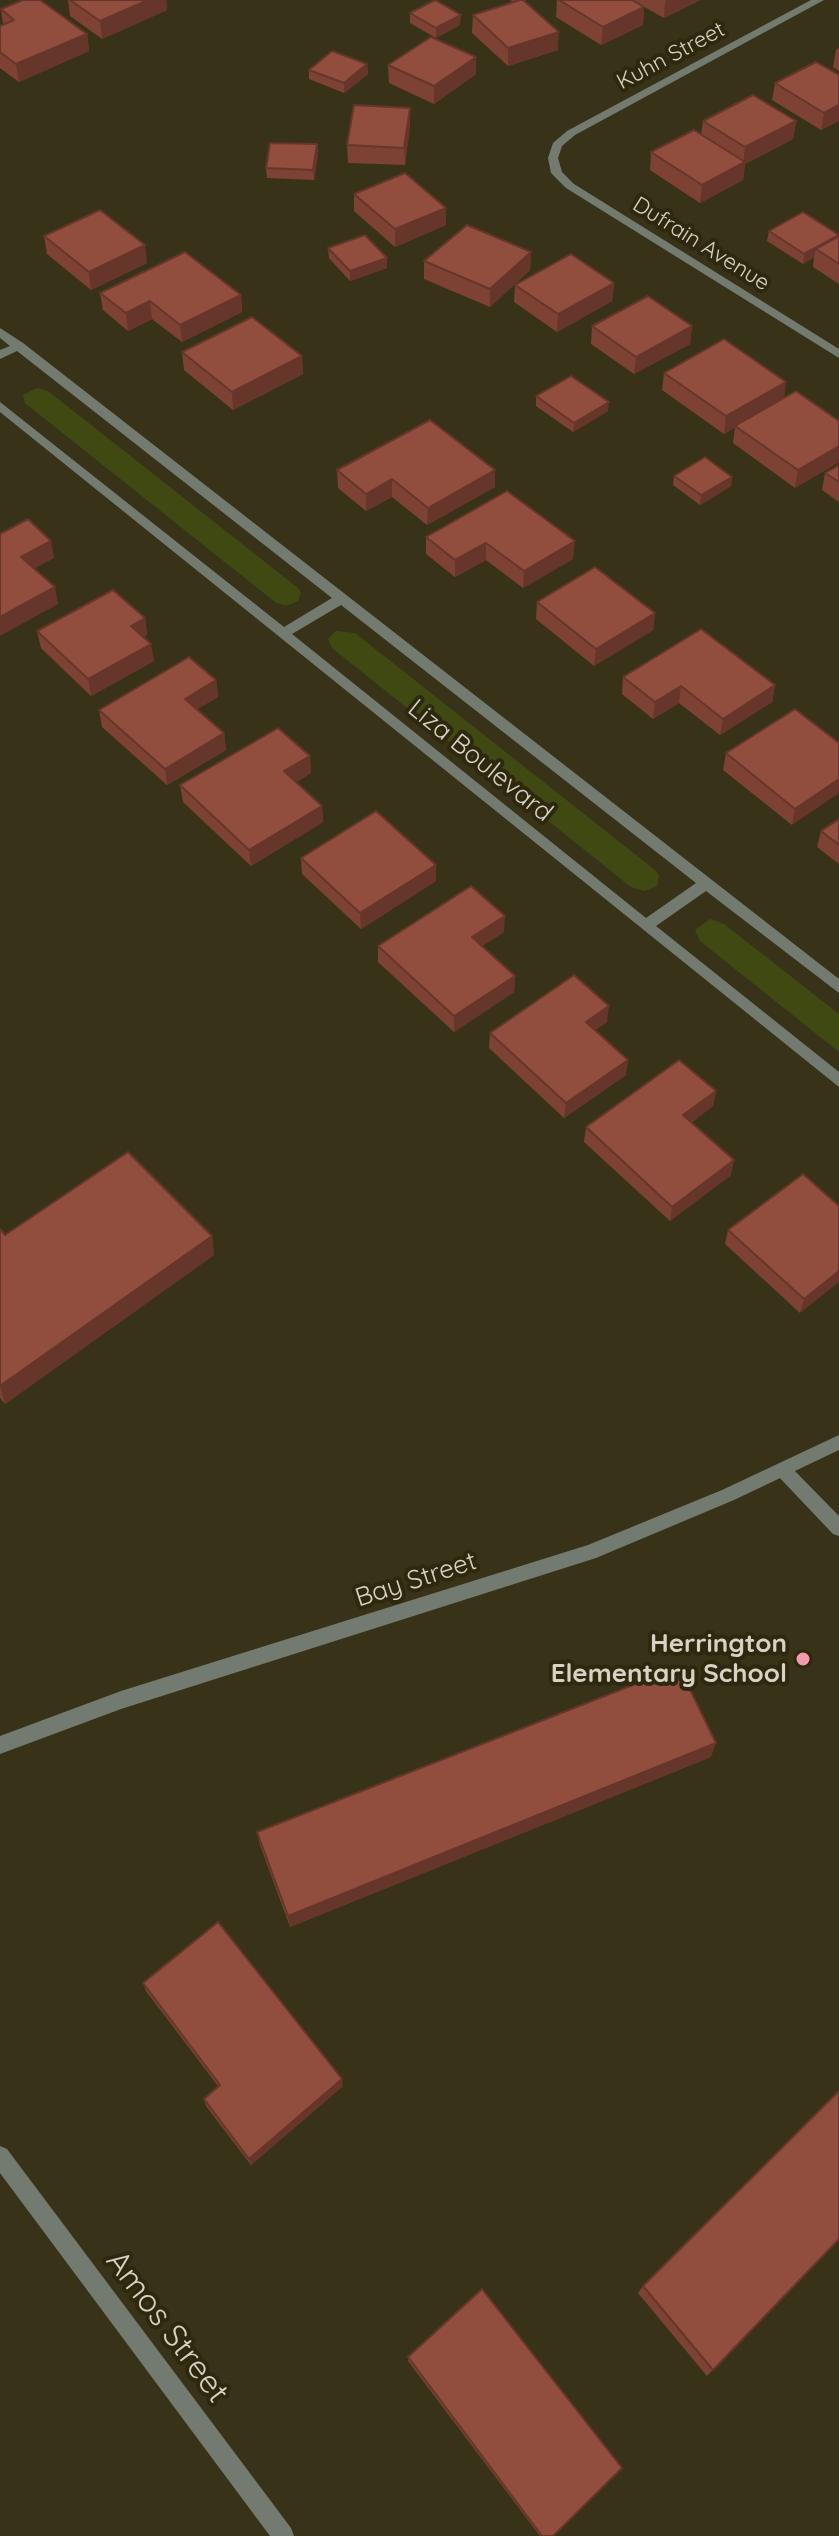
<!DOCTYPE html>
<style>
body{margin:0}
canvas{display:block;background:#383218}
</style>
<canvas width="839" height="2536"></canvas>
<script>
const ctx = document.querySelector('canvas').getContext('2d');
ctx.lineJoin = 'round';
function fillPath(path, color) {
  ctx.fillStyle = color;
  ctx.fill(path, 'evenodd');
}
function shape(rows) {
  const path = new Path2D();
  for (const r of rows) {
    path.moveTo(r[0], r[1]);
    for (let i = 2; i < r.length; i += 2) path.lineTo(r[i], r[i + 1]);
  }
  return path;
}
function trace(path, color, width, dash) {
  ctx.strokeStyle = color;
  ctx.lineWidth = width;
  ctx.lineCap = dash ? 'butt' : 'round';
  ctx.setLineDash(dash || []);
  ctx.stroke(path);
}
function label(font, color, halo, rows, align = 'center') {
  ctx.font = font + ' Quicksand,sans-serif';
  ctx.lineWidth = 8;
  ctx.setLineDash([]);
  ctx.textBaseline = 'middle';
  ctx.strokeStyle = halo;
  ctx.fillStyle = color;
  for (const [text, x, y, turn = 0] of rows) {
    ctx.save();
    ctx.translate(x, y);
    ctx.rotate((+turn || 0) * Math.PI / 180);
    ctx.textAlign = isNaN(turn) ? turn : align;
    if (halo) ctx.strokeText(text, 0, 0);
    ctx.fillText(text, 0, 0);
    ctx.restore();
  }
}
fillPath(shape([
 [37,388,48,391,298,588,301,593,298,601,286,606,275,602,25,403,23,395],
 [336,631,355,633,655,870,659,875,657,886,645,891,631,887,332,648,328,639],
 [710,919,724,924,839,1014,839,1052,700,941,695,930]
]), '#414913');
fillPath(shape([
 [783,1462,789,1465,839,1516,839,1536,833,1534,777,1475,775,1470,777,1465,783,1462]
]), '#737b70');
fillPath(shape([
 [811,0,824,0,575,135,562,146,558,158,562,172,574,184,839,349,839,358,566,188,551,173,548,158,553,143,567,131,811,0],
 [0,328,23,343,839,979,839,993,706,891,656,926,839,1072,839,1087,0,412,0,402,284,627,332,598,17,351,0,359,0,350,10,346,0,338,0,328],
 [341,605,696,883,646,918,292,634,341,605],
 [839,1435,839,1450,734,1500,596,1558,121,1709,0,1754,0,1736,121,1691,588,1545,722,1490,839,1435],
 [0,2146,7,2149,291,2528,294,2536,270,2536,0,2173,0,2146]
]), '#737b70');
fillPath(shape([
 [68,0,166,0,167,10,102,39,70,16],
 [510,0,526,0,524,1,558,50,508,66,472,33,473,15,514,2],
 [557,0,700,0,664,18,641,5,644,7,643,25,601,45,556,17],
 [1,9,87,34,89,51,19,82,0,68,0,26,3,24],
 [410,13,460,25,436,38,410,23],
 [839,48,839,71,833,67,836,50],
 [367,64,368,74,344,93,309,79,309,70],
 [388,65,476,74,434,104,389,83],
 [839,75,839,121,821,130,772,100,775,83],
 [410,108,410,125,405,165,348,163,347,145],
 [703,121,796,121,793,139,745,164,743,180,700,203,650,170,651,152,701,135],
 [317,144,318,154,314,180,267,178,266,168],
 [354,194,446,208,446,225,395,247,354,211],
 [769,231,839,236,839,284,813,267,814,257,803,264,767,241],
 [44,236,147,263,91,290,47,254],
 [328,248,387,258,387,268,350,281,329,258],
 [531,252,530,270,490,307,424,279,424,261],
 [614,283,612,301,557,332,514,302,515,285],
 [100,293,241,295,242,312,182,342,152,319,128,331,103,310],
 [592,326,692,326,690,344,634,374,591,344],
 [182,352,302,356,303,374,233,410,184,370],
 [664,373,784,398,839,421,839,462,795,488,733,443,735,427,724,434,662,390],
 [536,396,608,411,573,432,536,406],
 [839,465,839,502,822,490,825,473],
 [337,470,495,487,427,525,392,497,366,511,338,488],
 [674,476,732,477,731,486,700,505,673,485],
 [507,491,573,559,523,588,486,560,455,577,426,554,426,537],
 [537,602,655,613,653,630,594,666,536,619],
 [145,618,147,635,144,637,154,661,91,696,41,648,37,631],
 [623,677,775,685,772,702,720,735,679,703,653,719,622,694],
 [216,680,218,697,197,709,224,733,226,750,167,785,102,727,99,710],
 [839,743,792,825,723,770,726,753],
 [310,756,311,773,296,782,322,806,323,822,251,866,183,802,180,785],
 [839,819,839,864,817,847,821,831],
 [301,858,436,881,361,929,302,874],
 [504,932,482,946,515,976,514,992,454,1032,378,962,378,946],
 [607,1022,595,1030,626,1075,564,1118,489,1048,490,1033],
 [716,1091,713,1106,692,1122,731,1175,670,1221,584,1142,586,1127],
 [839,1206,800,1313,725,1244,728,1230],
 [0,1229,5,1235,212,1236,214,1255,5,1404,0,1398],
 [711,1757,290,1927,260,1845,257,1832],
 [143,1983,343,2086,251,2165,206,2106,204,2099,218,2086,146,1991],
 [839,2239,707,2376,638,2293,643,2286],
 [408,2357,553,2536,540,2536,408,2361]
]), '#7d4234');
fillPath(shape([
 [148,0,166,0,167,10,102,39,100,21],
 [667,0,700,0,664,18,665,1],
 [644,7,643,25,601,45,603,27],
 [461,15,460,25,436,38,436,28],
 [559,32,558,50,508,66,508,48],
 [87,34,89,51,19,82,16,64],
 [476,57,476,74,434,104,434,86],
 [367,64,368,74,344,93,344,83],
 [839,105,839,121,821,130,824,113],
 [410,108,410,125,405,165,404,148],
 [796,121,793,139,745,164,743,180,700,203,702,185,743,164,745,147],
 [317,144,318,154,314,180,313,170],
 [446,208,446,225,395,247,395,229],
 [839,235,816,249,814,257,803,264,804,254],
 [145,245,147,263,91,290,89,272],
 [531,252,530,270,490,307,490,289],
 [387,258,387,268,350,281,350,271],
 [614,283,612,301,557,332,558,314],
 [241,295,242,312,182,342,180,325],
 [150,301,152,319,128,331,126,313],
 [692,326,690,344,634,374,636,357],
 [302,356,303,374,233,410,232,392],
 [786,382,784,399,724,434,726,416],
 [609,402,608,411,573,432,574,423],
 [839,446,839,462,795,488,798,470],
 [495,470,495,487,427,525,428,508],
 [732,477,731,486,700,505,701,495],
 [392,479,392,497,366,511,366,494],
 [51,541,54,558,24,574,21,557],
 [575,541,573,559,523,588,524,571],
 [486,543,486,560,455,577,455,560],
 [55,587,58,604,0,636,0,617],
 [655,613,653,630,594,666,596,649],
 [145,618,147,635,134,643,131,626],
 [151,644,154,661,91,696,88,679],
 [216,680,218,697,187,715,185,699],
 [775,685,772,702,720,735,723,719],
 [681,686,679,703,653,719,655,702],
 [224,733,226,750,167,785,165,769],
 [310,756,311,773,285,788,284,771],
 [839,779,839,793,792,825,795,809],
 [322,806,323,822,251,866,249,850],
 [436,865,436,881,361,929,360,913],
 [505,916,504,932,472,953,472,937],
 [515,976,514,992,454,1032,454,1016],
 [609,1006,607,1022,584,1037,586,1022],
 [628,1060,626,1075,564,1118,566,1103],
 [716,1091,713,1106,681,1130,683,1115],
 [734,1160,731,1175,670,1221,672,1207],
 [212,1236,214,1255,5,1404,0,1386],
 [839,1271,839,1282,800,1313,804,1299],
 [716,1743,711,1757,290,1927,288,1916],
 [342,2079,343,2086,251,2165,249,2159]
]), '#66362b');
const building = shape([
 [23,0,40,0,87,34,16,64,0,52,0,26,14,20,1,9,23,0],
 [70,0,148,0,100,21,70,0],
 [435,0,461,15,436,28,410,13,435,0],
 [520,0,523,0,559,32,508,48,473,15,520,0],
 [559,0,632,0,644,7,603,27,559,0],
 [431,37,476,57,434,86,388,65,431,37],
 [332,51,367,64,344,83,309,70,332,51],
 [816,62,839,75,839,105,824,113,775,83,816,62],
 [753,95,796,121,745,147,703,121,753,95],
 [354,105,410,108,404,148,347,145,354,105],
 [694,130,745,162,702,185,651,152,694,130],
 [270,143,317,144,313,170,266,168,270,143],
 [405,173,446,208,395,229,354,194,405,173],
 [100,210,145,245,89,272,44,236,100,210],
 [803,212,839,235,804,254,769,231,803,212],
 [467,225,531,252,490,289,424,261,467,225],
 [365,235,387,258,350,271,328,248,365,235],
 [839,236,839,264,816,249,839,236],
 [185,252,241,295,180,325,150,301,126,313,100,293,185,252],
 [571,254,614,283,558,314,515,285,571,254],
 [648,296,692,326,636,357,592,326,648,296],
 [252,317,302,356,232,392,182,352,252,317],
 [724,339,786,382,726,416,664,373,724,339],
 [571,376,609,402,574,423,536,396,571,376],
 [796,391,839,421,839,446,798,470,735,426,796,391],
 [430,420,495,470,428,508,392,479,366,494,337,470,430,420],
 [705,457,732,477,701,495,674,476,705,457],
 [839,465,839,482,825,473,839,465],
 [507,491,575,541,524,571,486,543,455,560,426,537,507,491],
 [28,519,51,541,21,557,55,587,0,617,0,534,28,519],
 [595,567,655,613,596,649,537,602,595,567],
 [113,590,145,618,131,626,151,644,88,679,37,631,113,590],
 [701,629,775,685,723,719,681,686,655,702,623,677,701,629],
 [189,657,216,680,185,699,224,733,165,769,99,710,189,657],
 [795,709,839,743,839,779,795,809,726,753,795,709],
 [278,728,310,756,284,771,322,806,249,850,180,785,278,728],
 [376,811,436,865,360,913,301,858,376,811],
 [839,819,839,845,821,831,839,819],
 [471,886,505,916,472,937,515,976,454,1016,378,946,471,886],
 [574,975,609,1006,586,1022,628,1060,566,1103,490,1033,574,975],
 [679,1060,716,1091,683,1115,734,1160,672,1207,586,1127,679,1060],
 [128,1152,212,1236,0,1386,0,1229,5,1235,128,1152],
 [803,1174,839,1206,839,1271,804,1299,728,1230,803,1174],
 [679,1667,716,1743,288,1916,257,1832,679,1667],
 [218,1922,342,2079,249,2159,204,2099,220,2085,143,1983,218,1922],
 [839,2091,839,2239,713,2370,643,2286,839,2091],
 [482,2289,622,2468,553,2536,542,2536,408,2357,482,2289]
]);
fillPath(building, '#914d3d');
trace(building, '#66362b', 2);
for (const [x, y, r, color] of [
 [803,1659,8,"#f29aad"]
]) {
  const dot = new Path2D();
  dot.arc(x, y, r, 0, 2 * Math.PI);
  ctx.fillStyle = color;
  ctx.fill(dot);
  trace(dot, '#2e280e', 3);
}
label('22px', '#d6d3c4', '#2e280e', [
 ["Kuhn Street",671,56,-28],
 ["Dufrain Avenue",701,244,32]
]);
label('26px', '#d6d3c4', '#2e280e', [
 ["Liza Boulevard",480,761,39],
 ["Bay Street",416,1580,-18]
]);
label('bold 26px', '#d6d3c4', '#2e280e', [
 ["Herrington",787,1644],
 ["Elementary School",787,1674]
], 'right');
label('32px', '#d6d3c4', '#2e280e', [
 ["Amos Street",167,2327,53]
]);
</script>
